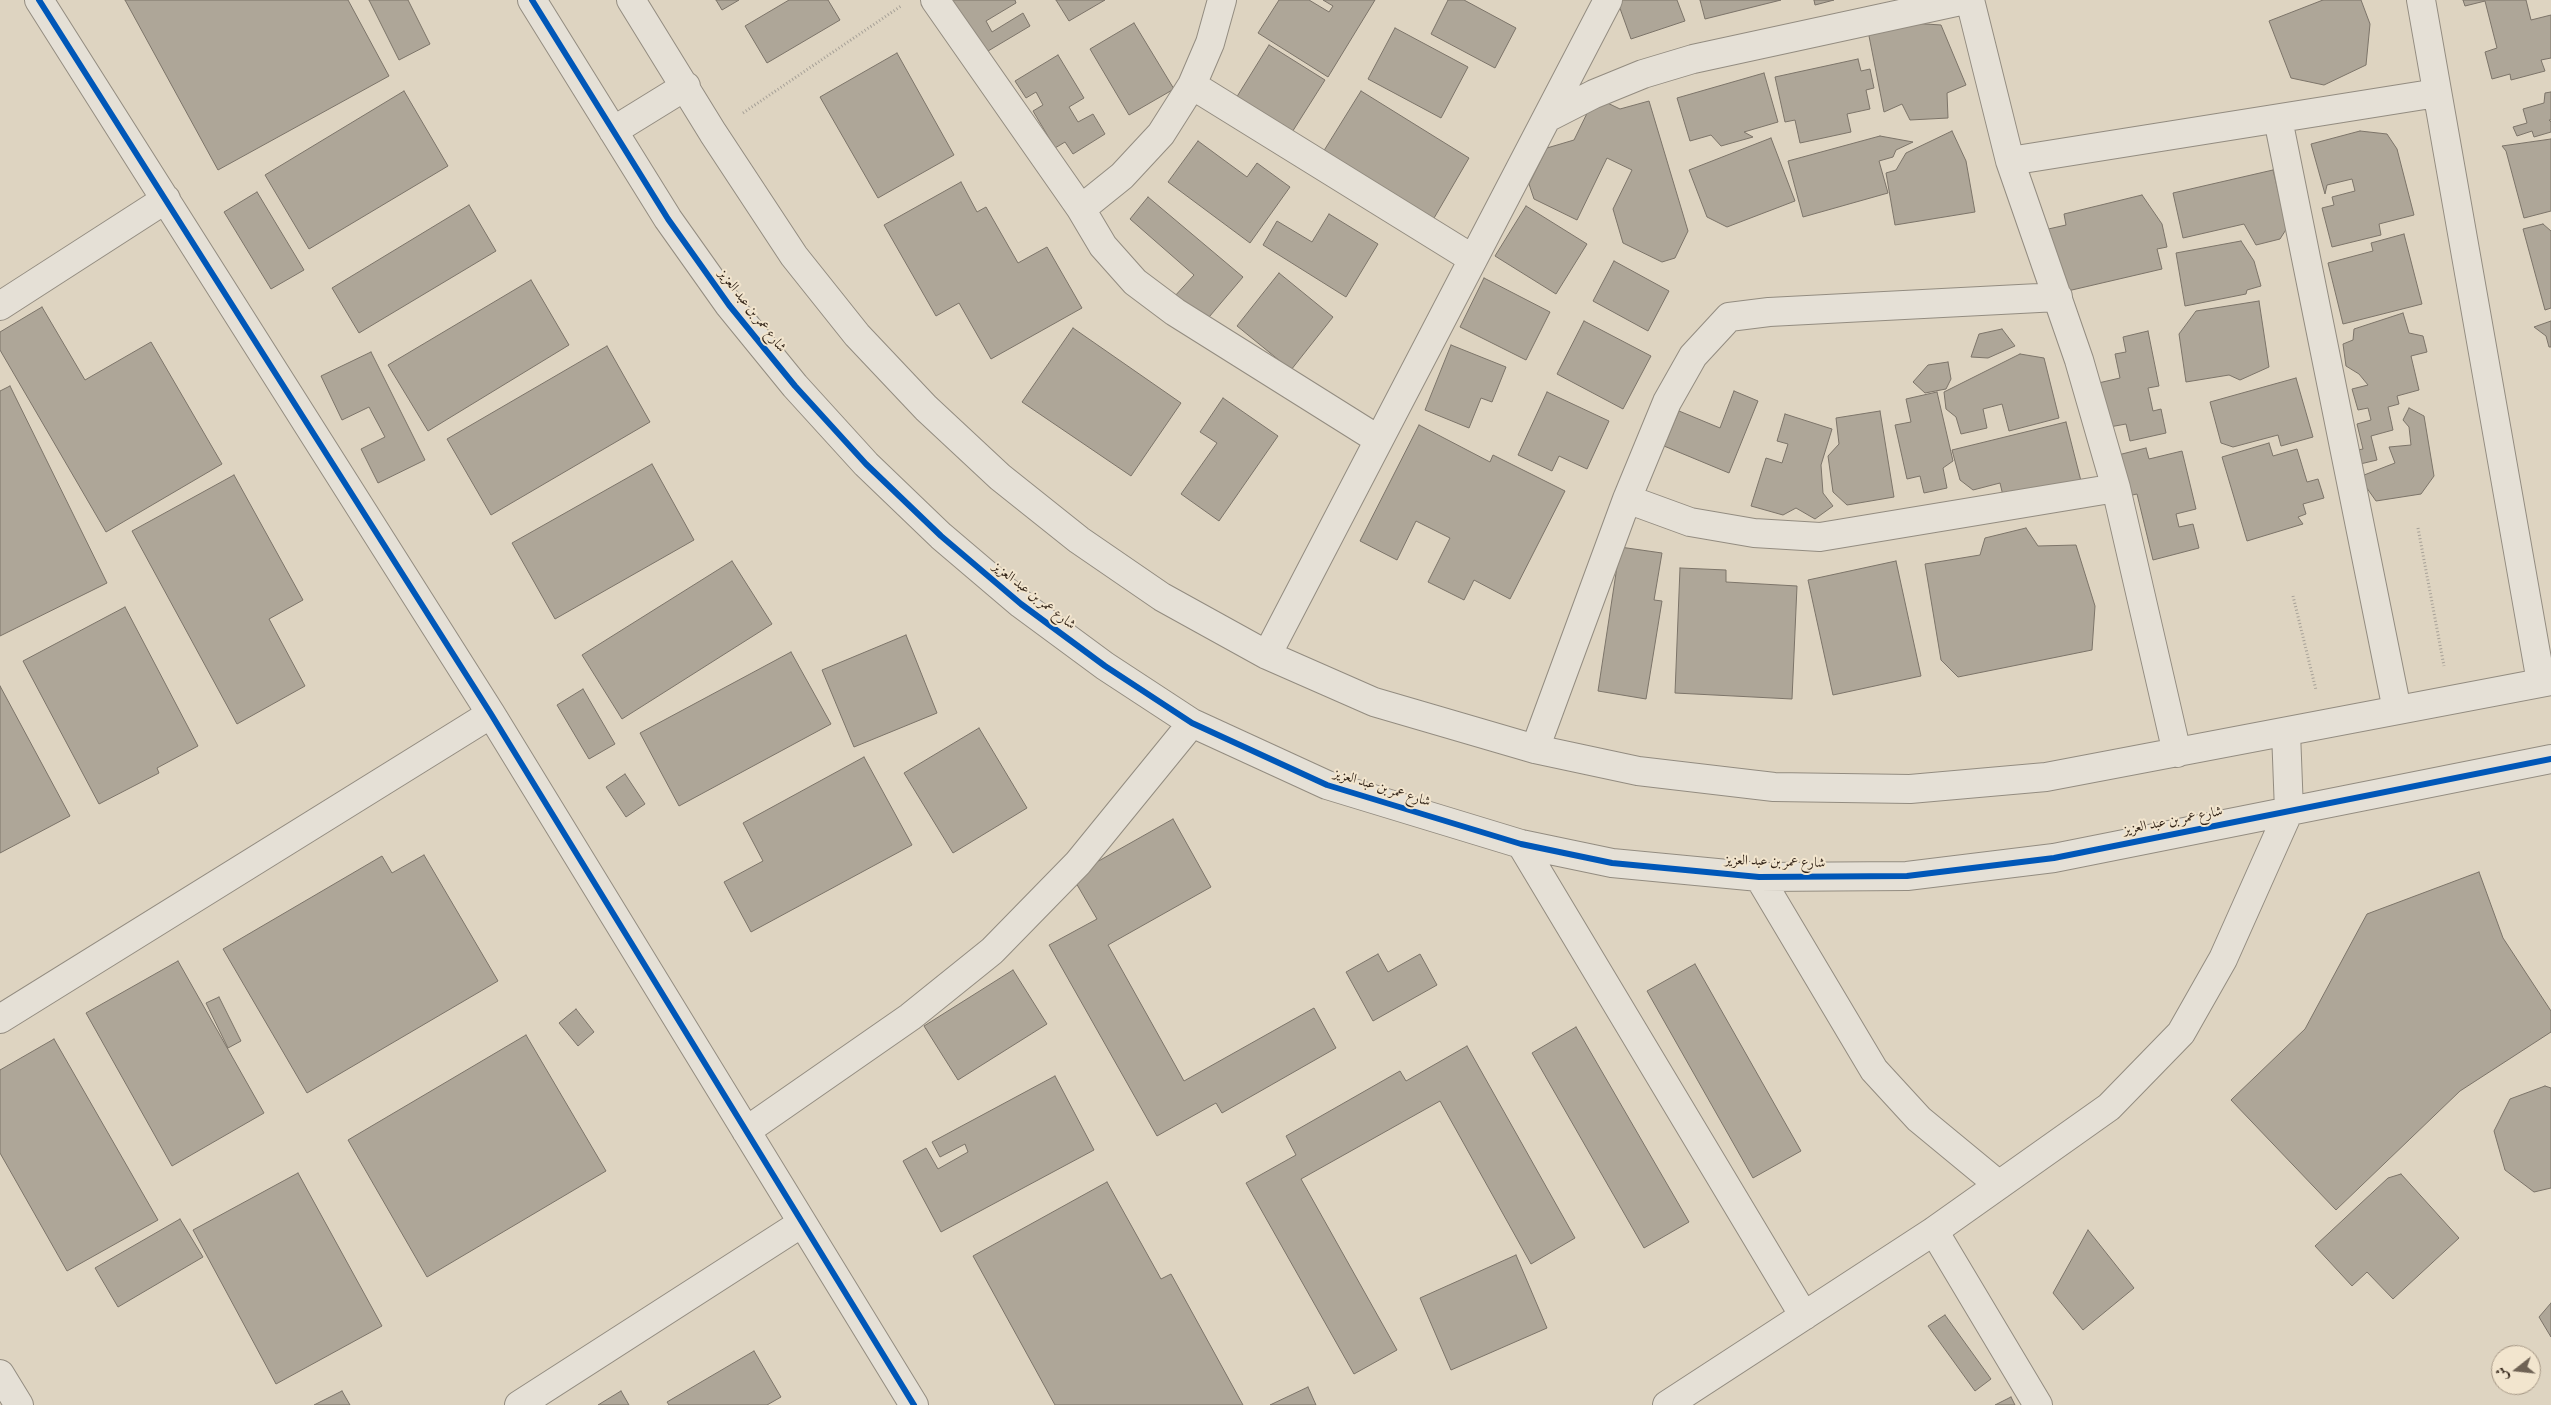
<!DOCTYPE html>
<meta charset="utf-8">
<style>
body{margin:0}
#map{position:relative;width:2551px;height:1405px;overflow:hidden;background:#ded4c1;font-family:Alegreya,Amiri,serif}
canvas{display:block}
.north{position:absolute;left:2491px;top:1345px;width:50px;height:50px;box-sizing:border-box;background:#f2e5ce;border:1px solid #a69886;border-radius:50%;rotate:254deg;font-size:14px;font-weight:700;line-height:20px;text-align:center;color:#332519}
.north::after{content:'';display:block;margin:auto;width:18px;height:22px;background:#6f6254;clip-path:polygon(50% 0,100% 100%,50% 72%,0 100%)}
</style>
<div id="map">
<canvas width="2551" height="1405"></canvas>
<div class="north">ش</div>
</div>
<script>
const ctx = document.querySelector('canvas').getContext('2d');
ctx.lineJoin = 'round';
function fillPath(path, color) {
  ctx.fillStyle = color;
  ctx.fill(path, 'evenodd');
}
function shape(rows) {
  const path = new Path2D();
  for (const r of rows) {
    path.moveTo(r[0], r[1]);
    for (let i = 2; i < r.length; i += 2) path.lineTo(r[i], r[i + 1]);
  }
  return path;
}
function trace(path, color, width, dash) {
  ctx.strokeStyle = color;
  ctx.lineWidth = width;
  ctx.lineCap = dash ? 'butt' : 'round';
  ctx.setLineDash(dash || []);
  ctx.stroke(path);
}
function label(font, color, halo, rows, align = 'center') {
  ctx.font = font + ' Alegreya,Amiri,serif';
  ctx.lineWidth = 4;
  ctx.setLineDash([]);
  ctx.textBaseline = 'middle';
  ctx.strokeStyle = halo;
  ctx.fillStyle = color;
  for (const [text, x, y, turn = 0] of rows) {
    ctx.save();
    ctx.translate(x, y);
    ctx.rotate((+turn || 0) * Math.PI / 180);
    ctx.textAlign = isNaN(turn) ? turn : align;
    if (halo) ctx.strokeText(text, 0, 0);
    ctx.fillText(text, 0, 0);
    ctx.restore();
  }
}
const building = shape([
 [125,0,348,0,389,76,218,170,125,0],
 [369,0,408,0,430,44,399,60,369,0],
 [716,0,739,0,722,10,716,0],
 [789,0,828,0,840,20,767,63,745,26,789,0],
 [945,0,1015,0,1016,3,986,21,992,32,1023,13,1030,26,978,57,945,0],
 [1056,0,1105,0,1069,21,1056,0],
 [1279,0,1309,0,1329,12,1333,6,1323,0,1375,0,1328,77,1258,33,1279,0],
 [1448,0,1464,0,1516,28,1495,68,1431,34,1448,0],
 [1617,0,1677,0,1685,21,1631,39,1617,0],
 [1700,0,1781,0,1705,19,1700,0],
 [1814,0,1834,0,1815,5,1814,0],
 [2323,0,2361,0,2370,24,2366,65,2324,85,2291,78,2269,21,2323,0],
 [2463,0,2526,0,2531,20,2551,15,2551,58,2541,60,2545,71,2511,80,2510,74,2492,79,2485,52,2497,48,2485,1,2465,6,2463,0],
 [1134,23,1174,89,1129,115,1090,49,1134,23],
 [1911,23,1941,25,1966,85,1947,93,1948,118,1910,120,1902,104,1884,112,1868,31,1911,23],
 [1395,28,1468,67,1441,118,1368,79,1395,28],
 [1269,45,1325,80,1289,137,1233,103,1269,45],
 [897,53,954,155,878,198,820,97,897,53],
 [1058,55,1084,98,1069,107,1078,122,1093,114,1105,134,1073,154,1065,142,1055,148,1033,111,1043,105,1036,92,1026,98,1015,81,1058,55],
 [1858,59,1861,71,1870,69,1874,88,1866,90,1870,109,1847,114,1851,132,1800,143,1795,120,1785,122,1775,77,1858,59],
 [1764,73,1778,122,1744,132,1753,137,1721,146,1711,135,1690,141,1677,98,1764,73],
 [404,91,448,166,309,249,265,175,404,91],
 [1361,91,1469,158,1430,225,1320,157,1361,91],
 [2551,92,2551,120,2549,120,2551,122,2551,132,2534,137,2532,131,2517,136,2513,127,2527,123,2523,109,2544,103,2545,93,2551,92],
 [1595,97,1620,109,1649,101,1688,231,1675,258,1662,262,1623,243,1613,209,1632,170,1607,158,1577,220,1534,199,1529,184,1547,148,1574,140,1595,97],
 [1952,131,1966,161,1975,212,1895,225,1886,173,1896,170,1906,153,1952,131],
 [2360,131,2387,134,2397,149,2414,215,2379,224,2381,235,2332,247,2322,208,2334,205,2332,197,2355,191,2352,179,2327,185,2325,194,2311,144,2360,131],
 [1880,136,1913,142,1896,150,1893,157,1879,161,1888,193,1803,217,1788,161,1880,136],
 [1771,138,1795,201,1727,227,1707,217,1689,170,1771,138],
 [2551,139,2551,211,2524,218,2506,151,2502,146,2551,139],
 [1198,141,1247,177,1257,163,1290,187,1250,243,1168,182,1198,141],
 [2273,170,2287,228,2280,239,2256,245,2244,224,2183,238,2173,193,2273,170],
 [961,182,977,212,986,207,1018,263,1047,247,1082,308,991,359,959,303,936,316,884,225,961,182],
 [257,192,304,270,271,289,224,212,257,192],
 [2142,195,2162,224,2167,247,2157,249,2162,269,2059,293,2044,230,2066,225,2064,214,2142,195],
 [1148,197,1243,277,1204,323,1174,297,1194,275,1130,219,1148,197],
 [469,205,496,251,359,333,332,288,469,205],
 [1526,206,1587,244,1556,294,1495,256,1526,206],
 [1329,214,1378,244,1346,297,1263,245,1277,221,1312,242,1329,214],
 [2543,224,2551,231,2551,308,2545,310,2523,229,2543,224],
 [2404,234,2422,304,2343,324,2328,263,2373,251,2371,243,2404,234],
 [2241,241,2254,261,2261,286,2247,290,2246,294,2185,306,2176,253,2241,241],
 [1614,261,1669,291,1648,331,1593,301,1614,261],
 [1279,273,1333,317,1291,370,1237,326,1279,273],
 [1484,278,1550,312,1526,360,1460,327,1484,278],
 [531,280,569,345,428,431,388,365,531,280],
 [2259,301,2269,367,2240,380,2229,375,2186,382,2179,334,2196,311,2259,301],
 [42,307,85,380,151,342,222,464,106,532,0,350,0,332,42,307],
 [2403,313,2409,333,2423,336,2427,352,2411,356,2419,390,2397,396,2399,404,2388,407,2393,430,2371,436,2377,460,2356,465,2352,451,2363,449,2357,424,2371,420,2368,408,2358,410,2352,389,2368,385,2359,374,2346,366,2343,344,2353,340,2354,329,2403,313],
 [1584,321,1651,356,1623,409,1557,374,1584,321],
 [2551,321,2551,347,2549,347,2546,336,2534,327,2551,321],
 [1073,328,1181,403,1131,476,1022,402,1073,328],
 [2002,329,2015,346,1988,358,1971,357,1979,334,2002,329],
 [2148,331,2159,386,2148,388,2153,411,2161,409,2166,433,2130,441,2126,424,2104,428,2094,384,2120,378,2115,354,2126,352,2123,337,2148,331],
 [1451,345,1506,367,1492,402,1481,398,1469,428,1425,410,1451,345],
 [607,346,650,422,491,515,447,439,607,346],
 [371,352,425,460,378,483,361,449,385,437,369,407,342,420,321,376,371,352],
 [2020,354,2044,358,2059,418,2009,431,2002,404,1983,409,1987,428,1961,434,1956,417,1946,409,1944,392,2020,354],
 [1948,362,1951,379,1946,389,1925,393,1913,382,1928,365,1948,362],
 [2296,378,2313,437,2281,446,2278,435,2233,447,2221,443,2210,402,2296,378],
 [10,386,107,583,0,636,0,391,10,386],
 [1734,391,1758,401,1729,473,1664,446,1679,411,1720,428,1734,391],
 [1547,392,1609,421,1587,469,1559,456,1552,471,1518,455,1547,392],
 [1937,392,1953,461,1943,468,1947,488,1924,493,1920,476,1907,479,1895,425,1911,422,1906,399,1937,392],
 [1223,398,1278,436,1219,521,1181,494,1217,443,1200,432,1223,398],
 [2409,408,2424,416,2434,476,2421,494,2376,501,2359,477,2395,463,2389,447,2411,445,2409,427,2403,420,2409,408],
 [1880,411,1894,497,1847,505,1833,492,1828,456,1839,444,1836,418,1880,411],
 [1785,414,1832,429,1821,465,1823,493,1833,506,1815,519,1796,508,1783,515,1751,506,1766,458,1782,463,1788,444,1777,441,1785,414],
 [2066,422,2082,485,2005,504,2000,483,1973,490,1960,480,1952,450,2066,422],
 [1419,425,1490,462,1493,455,1565,491,1510,599,1474,580,1464,600,1428,582,1450,538,1416,521,1397,560,1360,541,1419,425],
 [2269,443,2273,456,2297,449,2307,482,2318,479,2324,498,2303,504,2306,514,2298,517,2303,524,2247,541,2222,457,2269,443],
 [2146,448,2149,459,2182,451,2196,509,2176,514,2179,527,2193,524,2199,548,2153,560,2137,494,2128,496,2118,455,2146,448],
 [652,464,694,540,555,619,512,543,652,464],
 [234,475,303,600,269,619,305,686,237,724,132,531,234,475],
 [2026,528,2038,546,2076,545,2095,606,2092,650,1958,677,1941,660,1925,564,1980,555,1985,538,2026,528],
 [1620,547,1662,553,1654,600,1662,601,1646,699,1598,691,1620,547],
 [732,561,772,624,622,719,582,655,732,561],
 [1896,561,1921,676,1833,695,1808,580,1896,561],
 [1680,568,1726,570,1726,582,1797,586,1792,699,1675,693,1680,568],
 [125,607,198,746,157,768,159,773,99,804,23,661,125,607],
 [906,635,937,713,854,747,822,670,906,635],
 [791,652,831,724,679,806,640,733,791,652],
 [0,686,70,816,0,853,0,686],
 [583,689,615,744,589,759,557,705,583,689],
 [979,728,1027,808,953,853,904,773,979,728],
 [864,757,912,845,751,932,724,882,763,861,743,823,864,757],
 [625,774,645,804,626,817,606,787,625,774],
 [1173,819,1211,887,1108,945,1184,1081,1314,1008,1336,1048,1222,1113,1216,1103,1157,1136,1049,945,1097,919,1072,876,1173,819],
 [424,855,498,981,307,1093,223,949,382,856,392,873,424,855],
 [2479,872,2503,938,2551,1011,2551,1032,2460,1091,2336,1210,2231,1100,2305,1029,2367,914,2479,872],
 [1378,954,1388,972,1420,954,1437,985,1373,1021,1346,972,1378,954],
 [178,961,264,1113,172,1166,86,1013,178,961],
 [1695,964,1801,1151,1753,1178,1647,991,1695,964],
 [1013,970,1047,1024,958,1080,924,1026,1013,970],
 [219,997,241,1041,228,1048,206,1003,219,997],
 [576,1009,594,1032,578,1046,559,1023,576,1009],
 [1576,1027,1689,1222,1644,1248,1532,1053,1576,1027],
 [526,1035,606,1171,427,1277,348,1140,526,1035],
 [54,1039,158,1220,67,1271,0,1153,0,1070,54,1039],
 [1467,1046,1575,1238,1531,1264,1440,1101,1301,1179,1397,1350,1354,1374,1246,1183,1296,1155,1286,1136,1400,1071,1406,1081,1467,1046],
 [1055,1076,1094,1150,941,1232,903,1161,926,1148,938,1169,968,1152,965,1144,940,1157,932,1142,1055,1076],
 [2545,1086,2551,1088,2551,1188,2534,1192,2505,1170,2494,1131,2510,1099,2545,1086],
 [298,1173,382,1326,276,1384,193,1230,298,1173],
 [2401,1174,2459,1238,2393,1299,2367,1272,2352,1286,2315,1246,2388,1178,2401,1174],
 [1107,1182,1161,1279,1171,1274,1243,1405,1055,1405,973,1256,1107,1182],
 [180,1219,203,1257,118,1307,95,1268,180,1219],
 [2088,1230,2134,1288,2083,1330,2053,1293,2088,1230],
 [1516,1255,1547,1328,1451,1370,1420,1298,1516,1255],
 [2551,1303,2551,1337,2539,1317,2551,1303],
 [1945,1315,1991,1379,1975,1391,1928,1326,1945,1315],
 [754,1351,781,1397,767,1405,669,1405,667,1402,754,1351],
 [1308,1387,1316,1405,1270,1405,1308,1387],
 [342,1391,350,1405,314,1405,342,1391],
 [621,1391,629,1405,598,1405,621,1391],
 [2011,1397,2015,1405,1995,1405,2011,1397]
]);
fillPath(building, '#aea698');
trace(building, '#7c7469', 1);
const minor = shape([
 [39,0,491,714,914,1405],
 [532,0,668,219,729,305,795,386,866,464,941,536,1021,604,1105,666,1192,723,1327,785,1521,844,1612,863,1759,877,1907,876,2054,858,2551,759],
 [631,0,713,133,794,256,857,335,926,408,1000,477,1079,540,1162,597,1267,655,1374,702,1535,749,1638,771,1774,787,1910,789,2046,777,2551,681],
 [935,0,1081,209,1103,246,1135,282,1175,312,1379,440],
 [1970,0,2010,161,2079,360,2116,488,2177,753],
 [2421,0,2541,682],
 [1192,85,1473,259],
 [1547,118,1594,94,1643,74,1693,59,1965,0],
 [2278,119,2397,710],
 [613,131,686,86],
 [2010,161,2437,93],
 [1081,209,1122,176,1161,134,1192,85,1210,43,1222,0],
 [0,306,166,199],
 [1627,499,1690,522,1754,533,1820,537,2116,488],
 [1267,655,1608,0],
 [1535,749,1627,499,1667,402,1693,356,1729,317,1769,312,2058,297],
 [1521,844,1804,1316],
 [1759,877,1874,1070,1919,1119,1999,1185],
 [0,1019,491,714],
 [746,1131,910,1017,992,951,1078,863,1192,723],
 [1934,1231,2038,1405],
 [0,1374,19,1405],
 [519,1405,802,1223],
 [1667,1405,1934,1231,2109,1107,2181,1033,2223,959,2289,811,2286,732]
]);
trace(minor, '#938c80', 30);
trace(shape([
 [743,113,901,6],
 [2418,528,2444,666],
 [2293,596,2316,690]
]), '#a6a097', 3, [1, 2.5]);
trace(minor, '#e5e0d6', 28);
trace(shape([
 [39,0,491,714,914,1405],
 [532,0,668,219,729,305,795,386,866,464,941,536,1021,604,1105,666,1192,723,1327,785,1521,844,1612,863,1759,877,1907,876,2054,858,2551,759]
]), '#0057b8', 6);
label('14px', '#332519', '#f2e5ce', [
 ["شارع عمر بن عبد العزيز",752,311,52],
 ["شارع عمر بن عبد العزيز",1034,596,38],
 ["شارع عمر بن عبد العزيز",1382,788,17],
 ["شارع عمر بن عبد العزيز",2173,821,-11],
 ["شارع عمر بن عبد العزيز",1775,862,2]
]);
</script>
